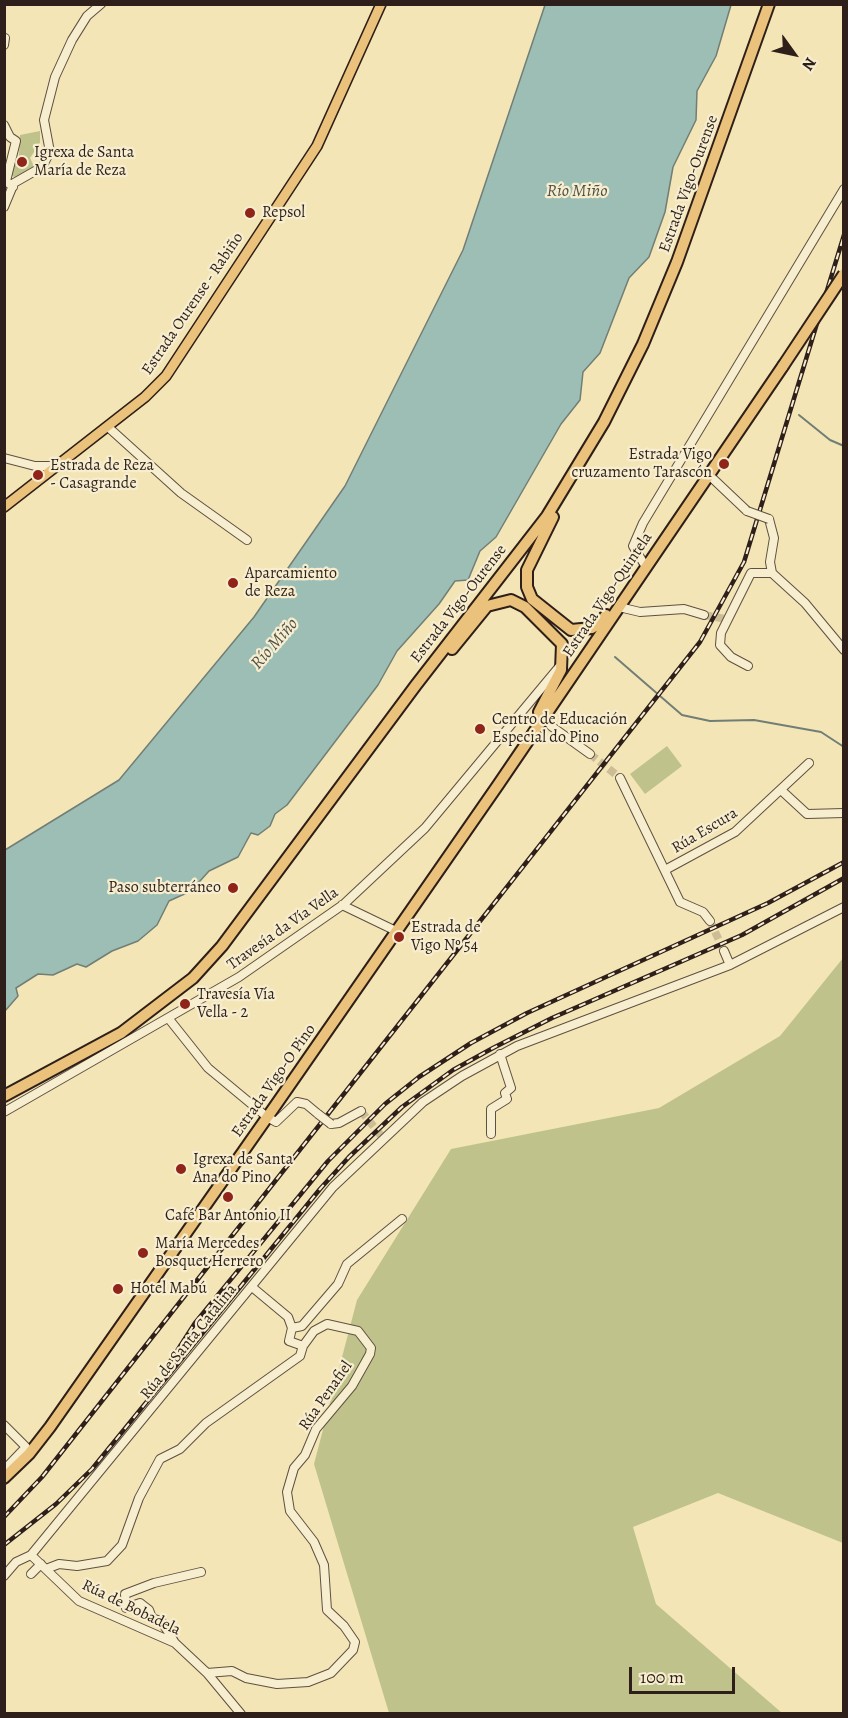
<!DOCTYPE html>
<meta charset="utf-8">
<style>
body{margin:0}
#map{position:relative;width:848px;height:1718px;overflow:hidden;background:#f3e5b6;font-family:Alegreya,serif}
canvas{display:block}
.frame{position:absolute;inset:0;border:6px solid #2e1f1a;pointer-events:none}
.north{position:absolute;left:764px;top:24px;width:60px;height:60px;-webkit-text-stroke:4px #f7eed0;paint-order:stroke;rotate:123deg;font-size:16px;font-weight:700;line-height:24px;text-align:center;color:#2e1f1a}
.north::after{content:'';display:block;margin:auto;width:21px;height:27px;background:#2e1f1a;clip-path:polygon(50% 0,100% 100%,50% 72%,0 100%)}
.scale{position:absolute;left:629px;top:1667px;width:106px;height:27px;box-sizing:border-box;border:3px solid #2e1f1a;border-top:0;padding-left:8px;font-size:18px;line-height:21px;white-space:nowrap;color:#2e1f1a;-webkit-text-stroke:4px #f7eed0;paint-order:stroke}
</style>
<div id="map">
<canvas width="848" height="1718"></canvas>
<div class="frame"></div>
<div class="north">N</div>
<div class="scale">100 m</div>
</div>
<script>
const ctx = document.querySelector('canvas').getContext('2d');
ctx.lineJoin = 'round';
function fillPath(path, color) {
  ctx.fillStyle = color;
  ctx.fill(path, 'evenodd');
}
function shape(rows) {
  const path = new Path2D();
  for (const r of rows) {
    path.moveTo(r[0], r[1]);
    for (let i = 2; i < r.length; i += 2) path.lineTo(r[i], r[i + 1]);
  }
  return path;
}
function trace(path, color, width, dash) {
  ctx.strokeStyle = color;
  ctx.lineWidth = width;
  ctx.lineCap = dash ? 'butt' : 'round';
  ctx.setLineDash(dash || []);
  ctx.stroke(path);
}
function label(font, color, halo, rows, align = 'center') {
  ctx.font = font + ' Alegreya,serif';
  ctx.lineWidth = 4.5;
  ctx.setLineDash([]);
  ctx.textBaseline = 'middle';
  ctx.strokeStyle = halo;
  ctx.fillStyle = color;
  for (const [text, x, y, turn = 0] of rows) {
    ctx.save();
    ctx.translate(x, y);
    ctx.rotate((+turn || 0) * Math.PI / 180);
    ctx.textAlign = isNaN(turn) ? turn : align;
    if (halo) ctx.strokeText(text, 0, 0);
    ctx.fillText(text, 0, 0);
    ctx.restore();
  }
}
fillPath(shape([
 [40,131,40,143,30,158,35,168,19,179,10,175,19,155,20,135],
 [667,746,682,766,645,794,630,774],
 [843,958,843,1543,718,1493,633,1527,656,1604,782,1713,389,1713,314,1464,357,1300,451,1149,659,1108,780,1036]
]), '#bfc38b');
const water = shape([
 [545,5,731,5,716,56,697,91,696,120,673,167,665,212,649,257,629,278,600,353,583,372,580,400,561,424,496,537,480,551,468,580,455,581,439,604,397,651,378,685,287,805,275,814,270,826,258,835,251,833,238,857,209,871,191,891,169,901,157,925,138,941,112,951,86,967,77,964,53,975,38,974,16,988,18,996,5,1011,5,850,119,780,254,617,345,486,463,250,545,5]
]);
fillPath(water, '#9dbeb4');
trace(water, '#717e76', 1.5);
trace(shape([
 [799,415,830,440,844,446],
 [615,657,682,715,710,721,754,720,821,732,844,747]
]), '#717e76', 2);
trace(shape([
 [704,615,726,619],
 [590,754,620,778],
 [710,921,724,951],
 [361,1111,383,1138]
]), '#ccbd97', 8, [8, 4]);
const minor = shape([
 [4,45,5,38],
 [4,125,10,137,16,141,6,181,13,187],
 [4,207,14,183,42,167,50,152,44,120,55,77,72,40,87,16,101,4],
 [108,427,181,493,247,540],
 [4,458,35,466,56,466],
 [709,475,747,511],
 [769,519,774,538,770,562,772,573,805,603,844,650],
 [646,567,633,546,643,523,844,189],
 [619,607,640,612,684,609,704,615],
 [748,666,731,657,720,645,721,633,751,573,772,573],
 [551,726,590,754],
 [620,778,680,902,703,912,710,921],
 [781,790,807,814,844,813],
 [665,870,735,832,809,763],
 [342,905,396,931],
 [724,951,730,965],
 [169,1019,208,1068,267,1117,276,1122,297,1102,306,1104,318,1114],
 [4,1112,239,977,344,904,425,828,559,667],
 [331,1124,339,1123,361,1111],
 [491,1134,491,1109,507,1099,505,1093,511,1088,500,1054],
 [252,1287,288,1317,292,1328,289,1341,303,1346],
 [292,1328,302,1326,338,1284,347,1264,402,1219],
 [4,1425,26,1447,4,1470],
 [31,1555,79,1601,175,1643,207,1673,241,1714],
 [46,1569,59,1564,77,1566,107,1561,122,1545,139,1498,160,1459,180,1449,206,1423,300,1356,303,1346,314,1331,327,1324,358,1331,371,1348,370,1354,352,1386,316,1429,305,1455,294,1468,287,1492,290,1511,314,1542,324,1565,327,1610,344,1626,355,1642,353,1650,331,1673,308,1682,277,1684,246,1678,232,1671,207,1673],
 [31,1574,41,1564],
 [4,1576,16,1562,31,1555,333,1187,423,1102,462,1076,517,1046,730,965,844,907],
 [175,1643,162,1622,152,1618,149,1610,140,1603,126,1608,125,1594,154,1583,201,1572]
]);
const major = shape([
 [4,507,145,397,166,376,317,146,381,4]
]);
const highway = shape([
 [553,517,527,570,527,587,532,599,571,630,592,628,599,624,606,615],
 [452,649,487,606,511,600,525,607,562,644,561,670,539,712],
 [4,1096,121,1033,193,978,222,946,416,685,547,516,604,422,643,344,677,262,769,4],
 [4,1478,29,1454,50,1427,273,1109,498,785,783,366]
]);
trace(minor, '#5f5041', 10);
trace(major, '#2e1f1a', 12);
trace(highway, '#2e1f1a', 14);
trace(minor, '#f7eed0', 8);
trace(major, '#eac27b', 9);
trace(highway, '#eac27b', 10);
const rail = shape([
 [166,1368,195,1323,328,1161,385,1104,419,1077,471,1043,527,1013,768,903,844,862],
 [4,1517,42,1477,700,642,744,562,844,235],
 [4,1545,56,1504,92,1469,320,1189,349,1157,402,1107,453,1070,493,1048,552,1018,742,935,844,878]
]);
trace(rail, '#2e1f1a', 4.5);
trace(rail, '#f7eed0', 2, [7]);
const minorBridge = shape([
 [747,511,769,519],
 [318,1114,331,1124]
]);
const highwayBridge = shape([
 [783,366,844,274]
]);
trace(minorBridge, '#5f5041', 10, []);
trace(highwayBridge, '#2e1f1a', 14, []);
trace(minorBridge, '#f7eed0', 8);
trace(highwayBridge, '#eac27b', 10);
for (const [x, y, r, color] of [
 [22,162,6,"#8f2418"],
 [250,213,6,"#8f2418"],
 [724,464,6,"#8f2418"],
 [38,475,6,"#8f2418"],
 [233,583,6,"#8f2418"],
 [480,729,6,"#8f2418"],
 [233,888,6,"#8f2418"],
 [399,937,6,"#8f2418"],
 [185,1004,6,"#8f2418"],
 [181,1169,6,"#8f2418"],
 [228,1197,6,"#8f2418"],
 [143,1253,6,"#8f2418"],
 [118,1289,6,"#8f2418"]
]) {
  const dot = new Path2D();
  dot.arc(x, y, r, 0, 2 * Math.PI);
  ctx.fillStyle = color;
  ctx.fill(dot);
  trace(dot, '#f7eed0', 2);
}
label('16px', '#2e1f1a', '#f7eed0', [
 ["Igrexa de Santa",34,153],
 ["María de Reza",34,171],
 ["Repsol",262,213],
 ["Estrada Vigo",712,455,"right"],
 ["cruzamento Tarascón",712,473,"right"],
 ["Estrada de Reza",50,466],
 ["- Casagrande",50,484],
 ["Aparcamiento",245,574],
 ["de Reza",245,592],
 ["Centro de Educación",492,720],
 ["Especial do Pino",492,738],
 ["Paso subterráneo",221,888,"right"],
 ["Estrada de",411,928],
 ["Vigo Nº 54",411,946],
 ["Travesía Vía",197,995],
 ["Vella - 2",197,1013],
 ["Igrexa de Santa",193,1160],
 ["Ana do Pino",193,1178],
 ["Café Bar Antonio II",228,1216,"center"],
 ["María Mercedes",155,1244],
 ["Bosquet Herrero",155,1262],
 ["Hotel Mabú",130,1289]
], 'left');
label('16px', '#2e1f1a', '#f7eed0', [
 ["Estrada Vigo-Ourense",689,184,-70],
 ["Estrada Ourense - Rabiño",193,304,-56],
 ["Estrada Vigo-Quintela",608,595,-56],
 ["Estrada Vigo-Ourense",459,604,-52],
 ["Rúa Escura",705,831,-31],
 ["Travesía da Vía Vella",283,929,-35],
 ["Estrada Vigo-O Pino",274,1081,-55],
 ["Rúa de Santa Catalina",189,1342,-51],
 ["Rúa Penafiel",326,1396,-55],
 ["Rúa de Bobadela",131,1608,26]
]);
label('italic 18px', '#4f4f48', '#f7eed0', [
 ["Río Miño",577,192],
 ["Río Miño",275,644,-49]
]);
</script>
